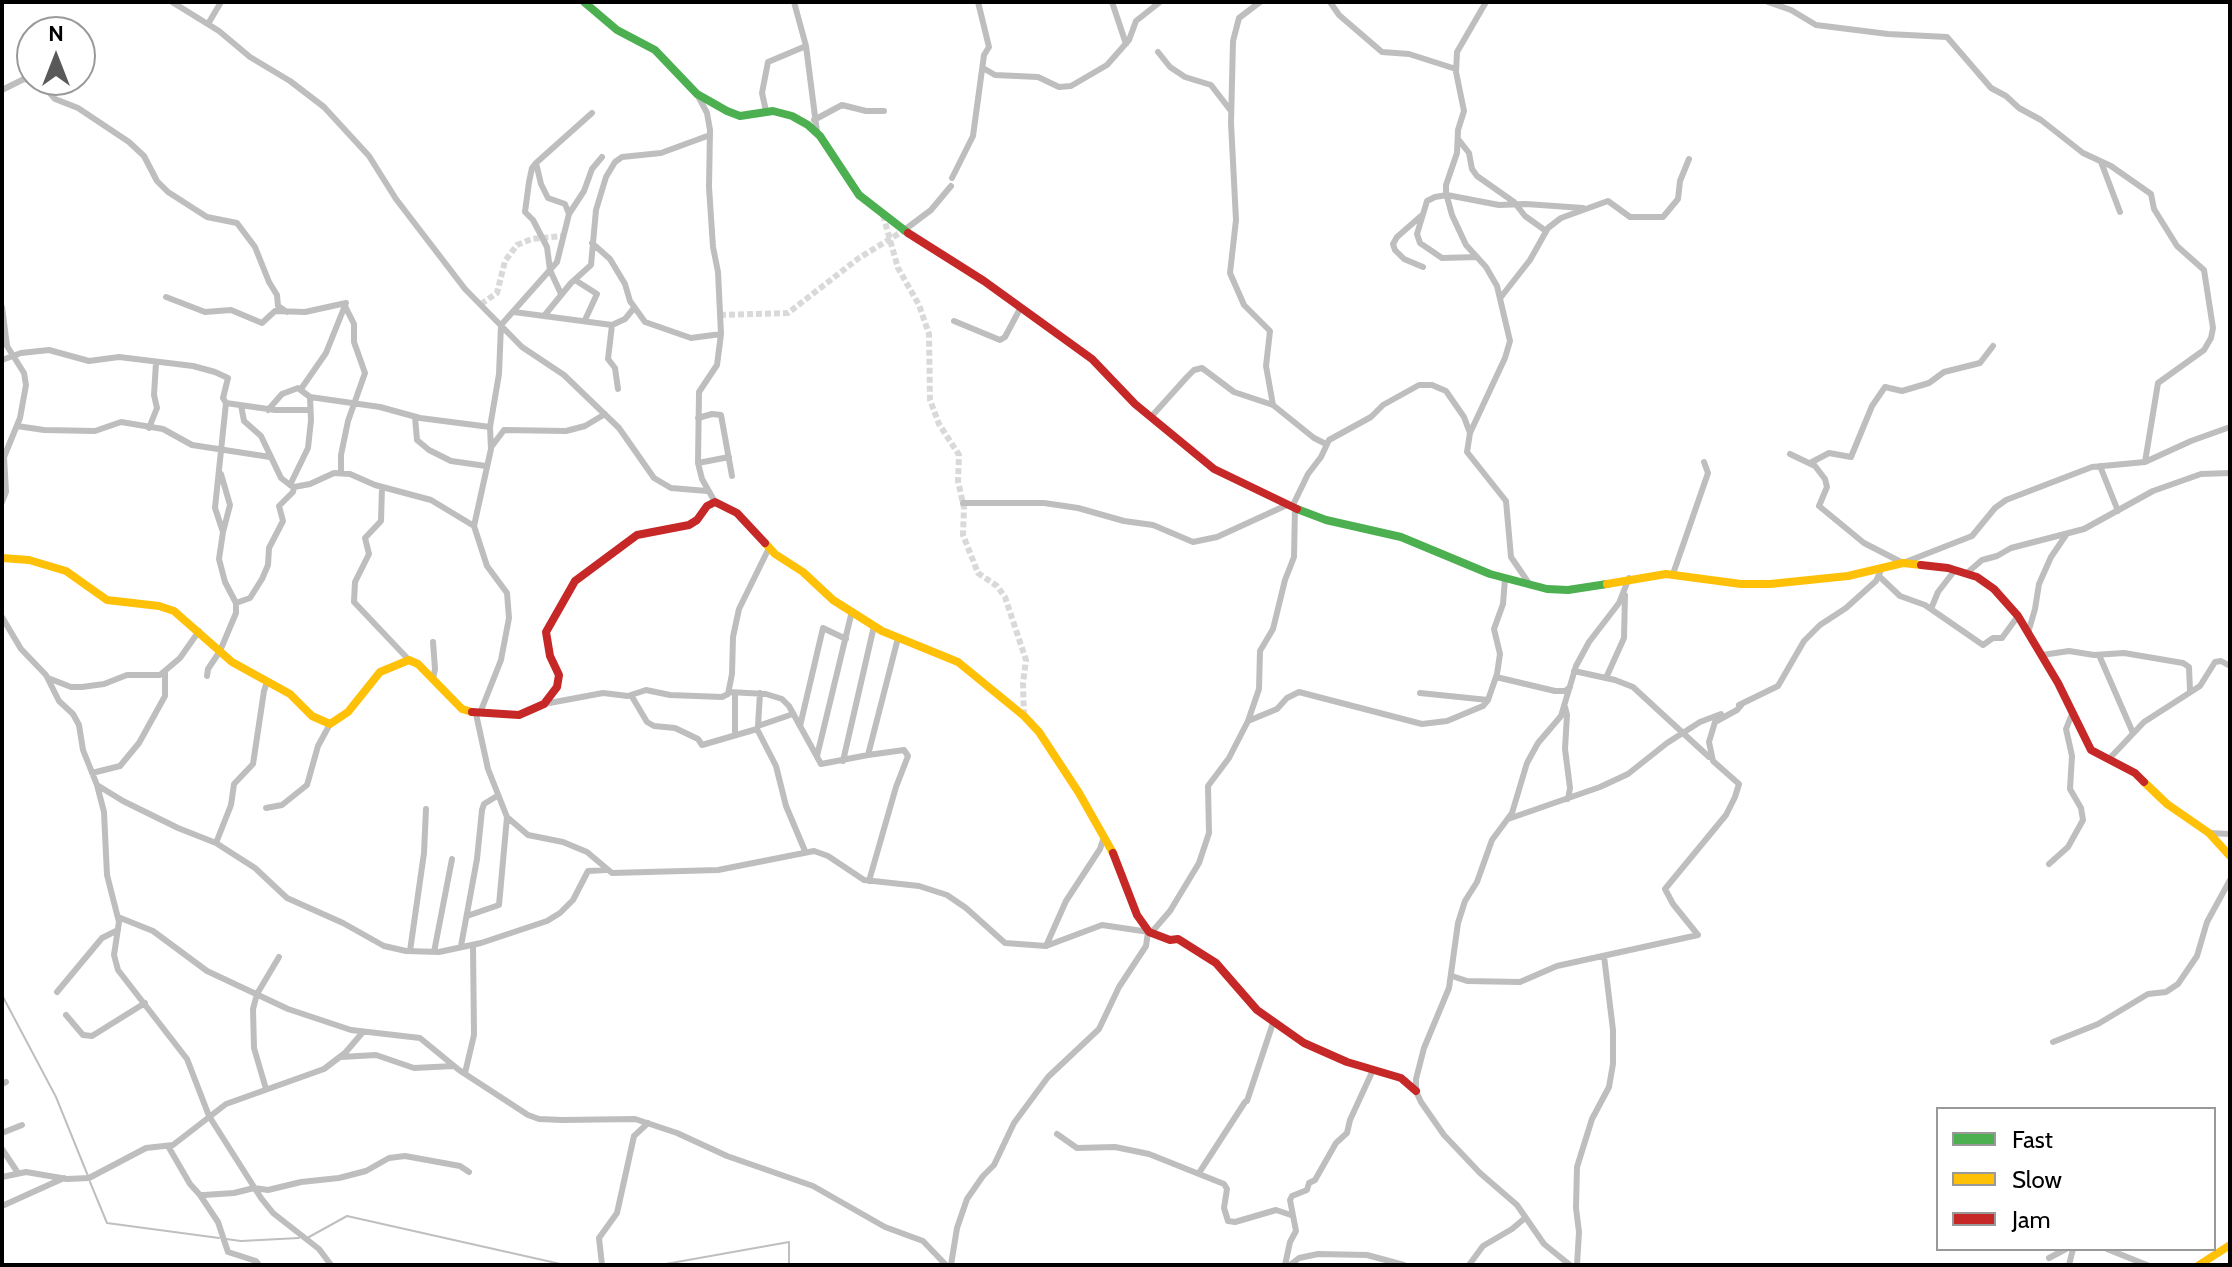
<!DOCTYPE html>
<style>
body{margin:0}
#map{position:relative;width:2232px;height:1267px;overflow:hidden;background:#fff;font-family:Cabin,sans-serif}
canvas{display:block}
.frame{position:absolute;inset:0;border:4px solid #000;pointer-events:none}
.legend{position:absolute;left:1936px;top:1107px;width:280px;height:144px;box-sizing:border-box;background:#fff;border:2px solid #999;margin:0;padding:10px 14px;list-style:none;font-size:24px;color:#000}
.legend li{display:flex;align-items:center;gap:16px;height:40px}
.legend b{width:40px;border:2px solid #999}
.north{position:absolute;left:16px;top:16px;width:80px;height:80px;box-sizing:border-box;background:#fff;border:2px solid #999;border-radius:50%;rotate:0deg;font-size:22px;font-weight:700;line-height:32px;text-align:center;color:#000}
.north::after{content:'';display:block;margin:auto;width:28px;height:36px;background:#595959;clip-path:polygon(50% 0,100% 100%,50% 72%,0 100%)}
</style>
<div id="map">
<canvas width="2232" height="1267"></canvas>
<div class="frame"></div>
<ul class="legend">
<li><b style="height:10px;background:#4caf50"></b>Fast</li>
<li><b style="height:10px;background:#ffc107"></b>Slow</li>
<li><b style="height:10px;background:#c62828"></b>Jam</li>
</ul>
<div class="north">N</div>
</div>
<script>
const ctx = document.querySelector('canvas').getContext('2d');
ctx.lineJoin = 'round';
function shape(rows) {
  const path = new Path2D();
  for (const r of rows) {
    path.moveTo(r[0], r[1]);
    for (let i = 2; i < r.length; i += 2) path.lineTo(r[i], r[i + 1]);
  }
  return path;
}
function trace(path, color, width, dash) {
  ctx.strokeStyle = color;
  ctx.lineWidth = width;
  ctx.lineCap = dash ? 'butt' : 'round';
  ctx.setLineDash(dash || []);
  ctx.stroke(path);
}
trace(shape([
 [2,995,56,1097,88,1176],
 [90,1182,107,1223,219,1238],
 [309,1237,347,1216,565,1265],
 [226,1239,241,1241,299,1238],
 [660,1265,789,1242,789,1265]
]), '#bfbfbf', 2);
trace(shape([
 [883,215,898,268,919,305,929,334,930,400,939,424,959,455,958,481,964,508,963,535,978,573,997,586,1005,597,1026,660,1023,683,1024,716],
 [481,304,497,293,505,261,517,245,532,239,562,236],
 [720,315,788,313,859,258,903,231]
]), '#d9d9d9', 6, [6, 3]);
trace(shape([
 [172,2,219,31,250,57,290,81,324,107,369,156,396,199,465,289,522,347,564,375,619,428,654,478,671,488,707,491],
 [794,2,806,46,817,132],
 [1112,2,1126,44],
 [1260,2,1239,18,1233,41,1231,123,1236,220,1230,273,1244,305,1270,331,1266,366,1273,405],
 [1330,2,1339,15,1382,52,1409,54,1456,69],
 [1486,2,1457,52,1456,72,1464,111,1458,130,1457,153,1446,185,1446,193,1452,215,1466,245,1486,267,1497,286,1510,341,1505,358,1470,433,1467,452,1506,501,1511,557,1528,582],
 [1768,2,1791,10,1816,25,1888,34,1947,37,1991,88,2006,96,2019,108,2041,120,2083,153,2111,166,2151,194,2154,209,2177,246,2204,270,2213,328,2211,338,2204,350,2158,383,2145,462],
 [208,24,221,2],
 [1158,52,1170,67,1185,77,1211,85,1231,111],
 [983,68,995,75,1038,77,1059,87,1071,86,1107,65,1129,40,1136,21,1160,2],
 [2,90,24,79,41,83,55,99,78,108,129,142,144,156,157,181,168,192,207,217,237,223,255,247,269,282,277,295,278,306,287,312],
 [697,94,707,113,710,130,709,187,713,247,718,272,721,334,717,365,699,392,698,463,702,479,715,502],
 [766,111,762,93,768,62,806,46],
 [814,120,842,105,866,111,884,111],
 [1458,139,1469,153,1472,169,1477,176,1514,202,1525,216,1546,231],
 [2101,162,2120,212],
 [536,163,541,184,548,198,565,204,569,214],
 [952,178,973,136,984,55,989,47,978,2],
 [1421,216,1397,237,1393,244,1395,250,1404,259,1423,267],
 [903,231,931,210,951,186],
 [592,243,610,259,625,284,630,301,645,322,691,338,721,334],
 [1477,257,1442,258,1420,243,1417,234,1427,201,1435,197,1447,195,1499,205,1526,204,1583,208],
 [575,280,597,294,585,320],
 [561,294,550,270,547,247,533,220,525,212,529,182,532,168,536,163,592,113],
 [166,297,205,312,231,310,262,323,275,311,305,312,346,303,326,353,301,389],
 [1501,297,1530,260,1548,228,1561,218,1608,201,1630,217,1663,217,1678,199,1680,181,1689,159],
 [2,307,7,346,24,373,26,385,20,418,4,457,6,492,2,502],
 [514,312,612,325,625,319,634,308],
 [544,316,571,283,591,265,596,210,606,177,615,162,622,157,661,153,710,135],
 [954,321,1000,340,1005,337,1021,307],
 [612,325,608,359,615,368,618,389],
 [2,360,21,353,49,350,89,361,119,357,193,366,215,372,228,378,223,398,226,403,275,410,310,410],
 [241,405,244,421,261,436,281,478,290,485,294,487,310,484,334,473,350,474,375,485,431,500,474,526],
 [268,410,282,394,298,388,310,397,380,407,420,418,490,427],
 [415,417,417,440,429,450,451,461,486,466],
 [1151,417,1187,377,1194,370,1202,368,1234,392,1273,405,1314,438,1326,444],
 [698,418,712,414,721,415,732,476],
 [17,426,44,430,95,431,121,422,163,429,192,445,270,457],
 [149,428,157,408,154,395,156,363],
 [492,446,504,430,566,431,585,426,605,414],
 [1790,454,1815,466,1825,479,1827,487,1819,506,1864,543,1903,563,1972,536,1995,508,2006,500,2092,467,2145,462,2191,441,2230,427],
 [698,463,729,457],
 [1810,463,1829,453,1851,457,1872,406,1885,387,1902,391,1929,383,1944,372,1980,363,1993,346],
 [2100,466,2118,511],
 [341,473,341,455,348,421,365,373,354,342,354,324,346,308],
 [221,474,230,505,223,532],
 [290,485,308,448,311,420,310,397],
 [382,487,381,521,365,538,369,554,355,582,354,602,409,660],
 [963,503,1044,503,1078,508,1124,521,1153,525,1193,542,1217,537,1287,505],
 [1292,507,1308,474,1321,457,1329,440,1371,417,1383,405,1419,385,1432,385,1446,391,1464,417,1470,433],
 [1967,573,1982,560,1997,556,2011,548,2084,529,2153,491,2201,474,2230,473],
 [1673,574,1708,473,1704,462],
 [1880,577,1900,596,1925,605,1983,645,1993,638,2002,638,2018,616],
 [236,603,250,598,262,579,268,565,269,548,283,521,279,506,293,492,294,487],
 [1931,609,1938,592,1955,570],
 [2,617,21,649,46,675,59,701,73,714,79,725,83,750,97,785,104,812,107,875,119,922,114,955,118,970,187,1059,209,1116,261,1198,273,1213,319,1249,331,1265],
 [2028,633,2035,609,2039,584,2051,557,2066,535],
 [433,642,435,669,433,679],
 [2042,655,2069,651,2094,655,2124,653,2183,663,2189,667,2190,691],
 [2099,655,2133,733],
 [1574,671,1615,680,1633,687,1709,757],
 [207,676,208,669,220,651,236,613,236,603,225,582,219,559,223,532,215,508,226,403],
 [1496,677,1555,691,1565,691,1570,687],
 [48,678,71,687,82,687,104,684,127,675,160,675,180,658,199,631],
 [1606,678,1624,638,1625,595],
 [729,692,766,694,782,699,789,706,821,764,868,755,898,638],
 [1420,693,1488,700],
 [735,694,735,734],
 [631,695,647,722,654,726,675,728,698,739,702,745,757,729,776,766,786,806,805,851],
 [544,704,603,693,628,696,646,690,670,695,722,697,728,694,732,674,733,637,739,609,769,548],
 [1739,705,1778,686,1804,641,1820,625,1846,608,1876,581,1882,568],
 [1565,707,1567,715,1565,749,1570,788,1568,799],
 [480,713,501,660,509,618,507,593,487,566,474,526,491,449,490,427,499,374,501,325,557,262,569,214,584,191,592,169,602,157],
 [476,714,488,769,507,817,528,835,563,842,587,852,612,873,718,870,814,851,828,856,864,880,919,886,947,895,966,908,1005,943,1046,946,1102,925,1149,932],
 [1248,721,1277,709,1287,698,1299,692,1422,724,1447,721,1483,706,1488,700,1497,674,1500,654,1494,629,1503,604,1505,579],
 [758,726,793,714],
 [758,726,760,693],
 [800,726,823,628,846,639],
 [868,755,904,750,908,756,896,787,869,881],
 [817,756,852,611],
 [2109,759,2144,722,2200,686,2215,662,2221,661,2230,666],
 [843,761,874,626],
 [92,773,120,766,139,743,165,696,165,671],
 [97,785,123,801,178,828,216,843,255,868,287,898,343,923,384,946,406,951,439,952,481,943,547,921,560,913,573,900,588,871,606,870],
 [266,808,282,805,307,785,318,746,330,724],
 [1508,819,1600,787,1628,774,1667,743,1700,722,1721,714],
 [2209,833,2230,834],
 [216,843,231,805,234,784,253,764,264,691,267,682],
 [2049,864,2068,847,2083,820,2081,808,2070,789,2072,756,2066,729,2072,714],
 [467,916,499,905,507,817],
 [118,917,153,931,207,971,288,1009,351,1030,420,1038,459,1070,528,1115,539,1119,562,1120,635,1119,677,1133,727,1156,813,1186,885,1227,923,1241,946,1265],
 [1151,933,1170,911,1199,863,1209,833,1208,786,1229,758,1248,721,1259,689,1260,651,1273,629,1285,580,1294,557,1295,507],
 [461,946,477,859,482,810,484,804,497,796],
 [1046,946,1066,901,1100,849,1104,837],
 [410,951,424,853,426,809],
 [434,952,452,859],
 [1452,976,1467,981,1520,982,1557,966,1698,935,1673,904,1665,889,1726,815,1735,797,1739,784,1713,761,1709,742,1715,722,1737,710,1742,704],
 [57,992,102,938,118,930],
 [66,1015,83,1035,92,1036,145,1003],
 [2053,1042,2098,1024,2148,994,2166,992,2178,984,2197,956,2207,922,2230,880],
 [341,1057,376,1055,414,1068,454,1066],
 [465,1073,474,1035,473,945],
 [2,1084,6,1082],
 [266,1089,254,1048,253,1009,257,994,279,957],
 [1247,1101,1273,1023],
 [2,1133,22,1125],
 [1057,1134,1077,1148,1115,1147,1149,1154,1224,1184,1227,1189,1224,1208,1228,1221,1235,1222,1276,1210,1291,1215],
 [168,1146,190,1184,200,1195,204,1195,234,1193,254,1188,268,1190,301,1182,339,1178,366,1171,389,1158,405,1156,460,1166,469,1172],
 [2,1149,18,1173],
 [1199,1173,1245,1102],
 [2,1177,26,1172,67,1179,89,1178,146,1148,173,1145,226,1104,324,1069,345,1053,363,1032],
 [200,1195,218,1222,228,1252,256,1261,259,1265],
 [2,1206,64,1178],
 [2107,1249,2147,1265],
 [2049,1258,2066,1249],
 [602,1265,599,1238,617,1213,634,1136,648,1123],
 [951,1265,957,1228,967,1199,983,1176,994,1165,1014,1123,1048,1077,1099,1029,1119,987,1146,946,1148,932],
 [1285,1265,1290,1242,1296,1231,1290,1200,1292,1196,1307,1190,1309,1183,1315,1180,1336,1143,1347,1133,1350,1120,1373,1070],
 [1290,1265,1299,1258,1318,1254,1367,1255,1404,1265],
 [1469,1265,1483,1246,1512,1229,1525,1218],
 [1570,1265,1544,1244,1517,1205,1480,1173,1444,1135,1421,1102,1416,1091,1416,1079,1424,1048,1449,988,1458,923,1465,901,1477,882,1492,840,1512,813,1527,763,1538,743,1561,716,1576,666,1589,642,1619,603,1629,578],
 [1577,1265,1579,1232,1576,1208,1577,1167,1592,1119,1609,1087,1613,1064,1613,1030,1604,956],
 [2069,1265,2073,1249]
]), '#bebebe', 6);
trace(shape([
 [584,2,617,30,655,50,697,94,727,111,740,116,773,111,792,116,808,125,820,136,859,195,908,233],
 [1297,509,1326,520,1401,537,1490,574,1547,589,1568,590,1607,584]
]), '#4caf50', 8);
trace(shape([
 [765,543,775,554,803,572,833,600,882,631,958,662,1024,716,1039,732,1079,793,1113,853],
 [2,558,29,560,66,571,107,600,159,606,174,611,232,662,290,694,312,716,330,724,348,712,380,672,409,660,418,664,462,709,472,712],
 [1607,584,1666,574,1741,584,1770,584,1848,576,1903,563,1921,565],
 [2144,782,2167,804,2209,833,2230,856],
 [2199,1265,2230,1245]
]), '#ffc107', 8);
trace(shape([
 [908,233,984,281,1092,359,1135,404,1214,469,1297,509],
 [1921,565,1948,568,1977,577,1994,589,2018,616,2058,683,2091,750,2135,773,2144,782],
 [472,712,519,715,544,704,557,687,559,675,550,656,546,632,575,581,637,535,689,525,697,520,707,506,715,502,737,513,765,543],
 [1113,853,1137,915,1149,932,1170,940,1178,939,1216,963,1257,1010,1304,1043,1347,1062,1401,1078,1416,1091]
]), '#c62828', 8);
</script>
